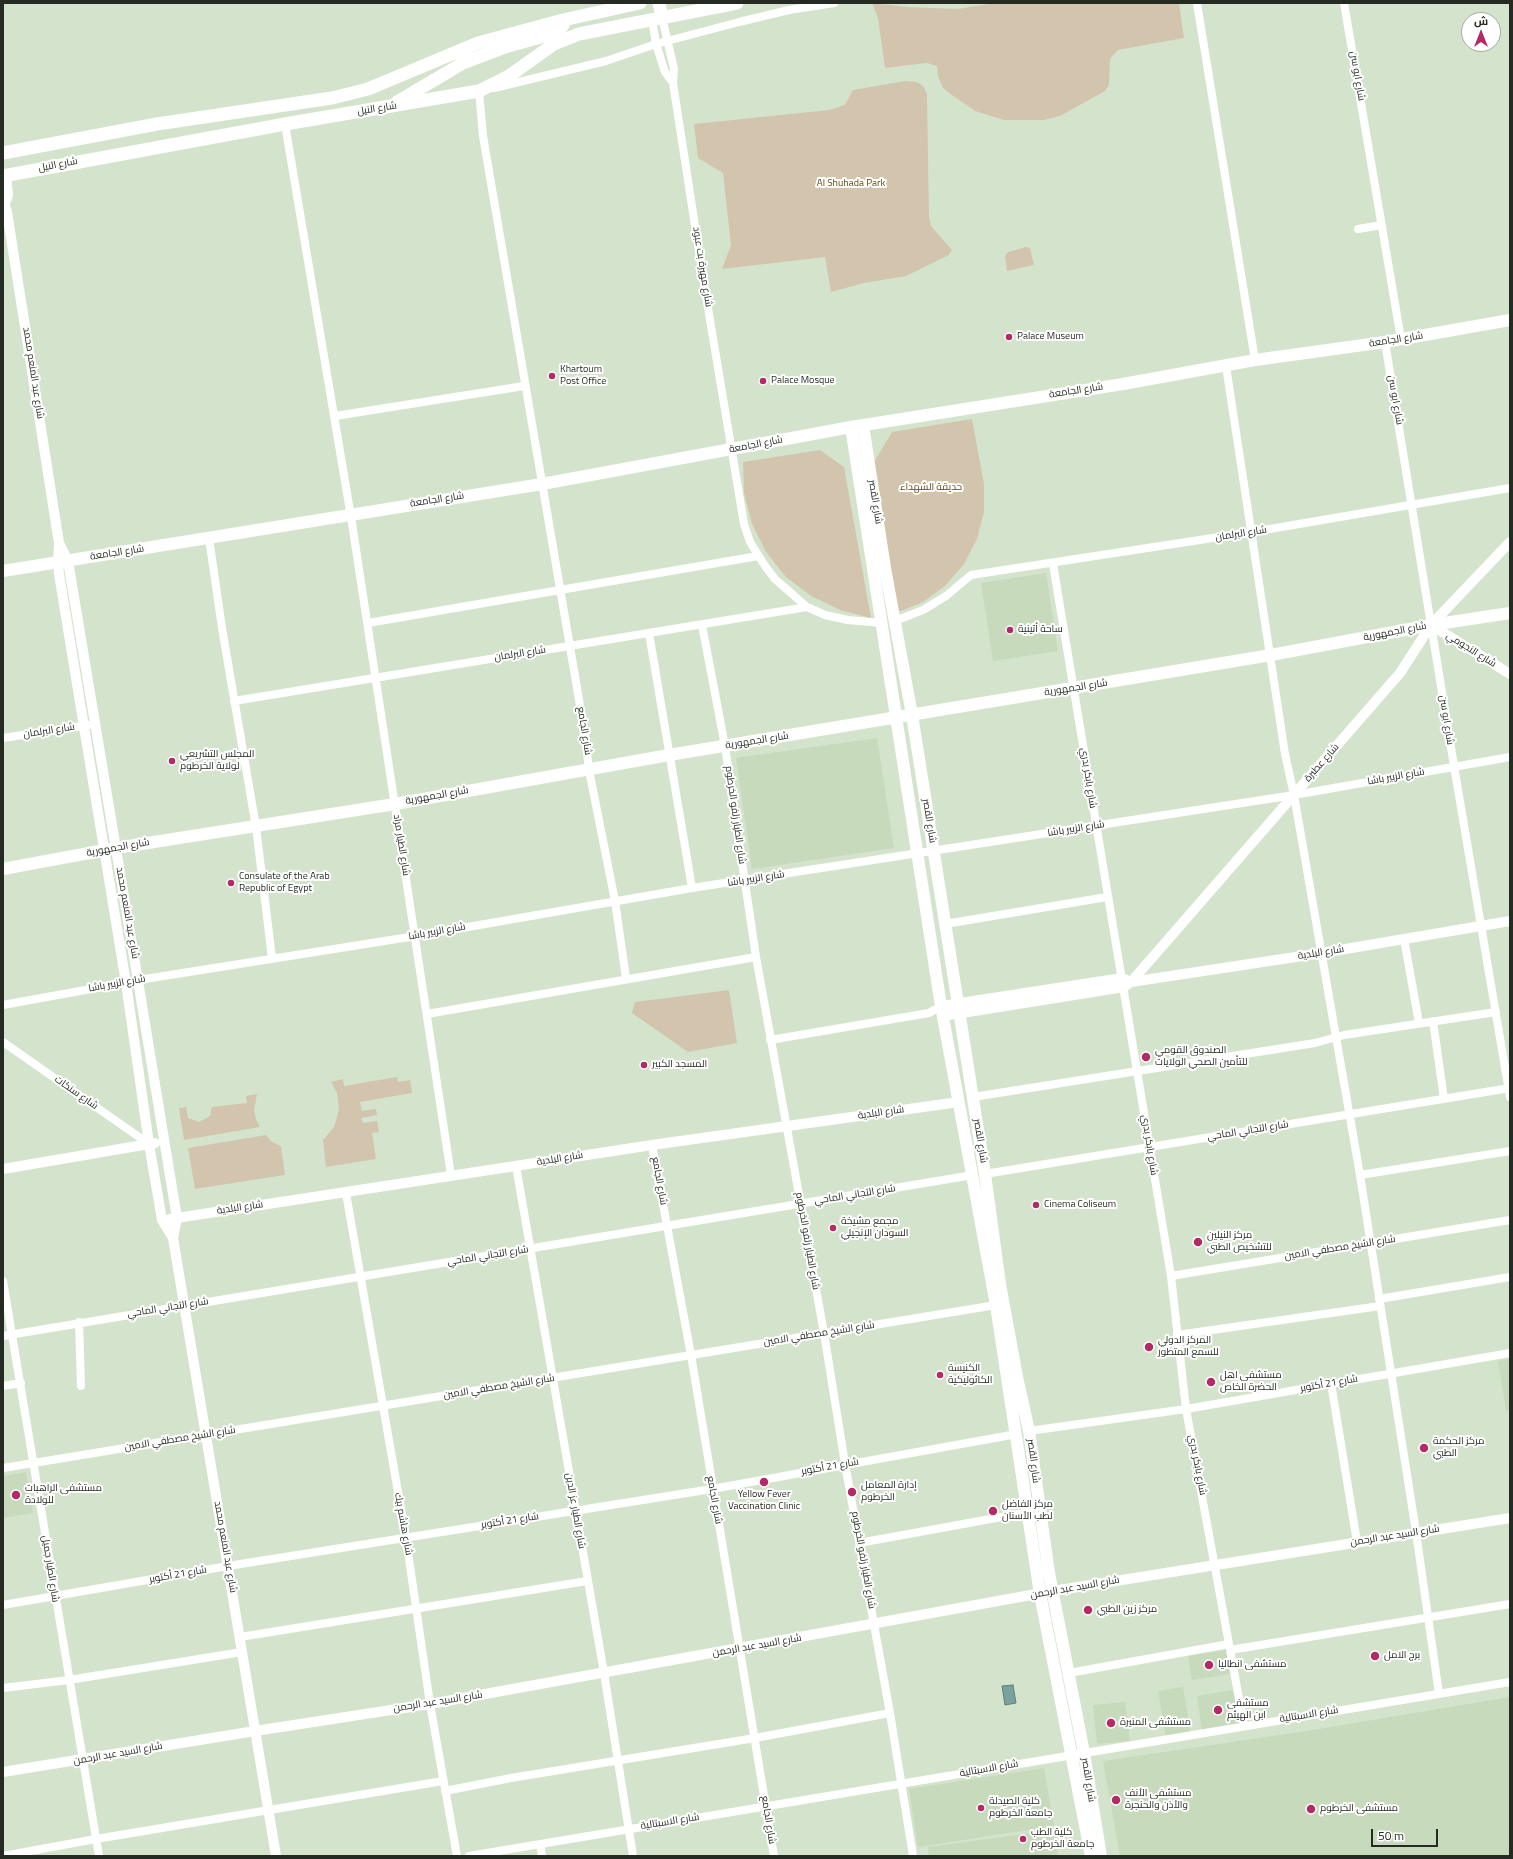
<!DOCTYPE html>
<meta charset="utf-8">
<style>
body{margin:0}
#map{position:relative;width:1513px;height:1859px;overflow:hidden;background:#d4e4cc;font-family:"Titillium Web",Cairo,sans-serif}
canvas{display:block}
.frame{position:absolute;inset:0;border:4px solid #252b22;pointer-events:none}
.north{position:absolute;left:1461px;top:12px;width:40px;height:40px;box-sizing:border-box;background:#fff;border:1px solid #a8aaa7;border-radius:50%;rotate:0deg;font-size:11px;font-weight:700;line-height:16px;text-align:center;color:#252b22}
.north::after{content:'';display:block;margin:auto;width:14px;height:18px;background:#b42a67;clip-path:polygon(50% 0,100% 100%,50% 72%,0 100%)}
.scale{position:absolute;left:1371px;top:1829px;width:67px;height:18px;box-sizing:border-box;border:2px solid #252b22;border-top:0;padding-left:5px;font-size:12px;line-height:14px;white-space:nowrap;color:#252b22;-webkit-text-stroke:3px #fff;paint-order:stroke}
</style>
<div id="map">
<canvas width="1513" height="1859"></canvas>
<div class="frame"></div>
<div class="north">ش</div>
<div class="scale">50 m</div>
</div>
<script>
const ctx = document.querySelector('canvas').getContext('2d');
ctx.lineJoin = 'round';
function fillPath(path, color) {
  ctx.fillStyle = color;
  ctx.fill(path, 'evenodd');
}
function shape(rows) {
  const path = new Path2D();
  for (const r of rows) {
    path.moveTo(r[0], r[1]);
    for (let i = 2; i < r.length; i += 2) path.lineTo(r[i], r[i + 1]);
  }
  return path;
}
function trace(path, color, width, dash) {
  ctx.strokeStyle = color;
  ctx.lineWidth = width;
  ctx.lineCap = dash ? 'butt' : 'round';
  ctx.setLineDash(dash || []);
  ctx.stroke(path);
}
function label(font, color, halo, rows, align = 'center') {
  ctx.font = font + ' "Titillium Web",Cairo,sans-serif';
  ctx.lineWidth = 4;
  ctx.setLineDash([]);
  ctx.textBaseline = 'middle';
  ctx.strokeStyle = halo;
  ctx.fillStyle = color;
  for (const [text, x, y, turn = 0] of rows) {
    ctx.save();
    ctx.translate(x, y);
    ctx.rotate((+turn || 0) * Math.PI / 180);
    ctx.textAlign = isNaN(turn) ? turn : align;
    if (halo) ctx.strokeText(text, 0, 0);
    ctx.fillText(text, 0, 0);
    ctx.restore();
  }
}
fillPath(shape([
 [1046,573,1058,651,993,661,981,583],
 [877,738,894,848,752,869,736,758],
 [1510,1359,1510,1410,1506,1410,1498,1361],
 [26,1472,33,1513,3,1518,3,1476],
 [1226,1650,1230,1674,1192,1680,1188,1656],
 [1183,1687,1191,1734,1166,1738,1158,1691],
 [1233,1690,1239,1725,1202,1731,1197,1696],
 [1510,1697,1510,1856,1120,1856,1103,1761,1307,1731],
 [1125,1702,1130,1741,1097,1744,1093,1705],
 [1044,1768,1054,1826,918,1847,909,1789],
 [1054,1830,1058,1856,929,1856,928,1847]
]), '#c7dabb');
fillPath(shape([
 [872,3,907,7,958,9,994,3,1179,3,1184,38,1118,50,1110,59,1109,85,1105,91,1060,116,1044,120,1004,120,975,111,952,95,943,88,938,76,937,66,927,63,885,68,878,18],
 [905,81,917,82,923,86,927,94,929,217,931,226,952,250,949,255,906,276,864,283,831,292,825,257,722,269,731,245,723,173,698,158,694,124,829,110,845,105,853,90],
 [1026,247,1030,248,1034,265,1007,271,1005,256,1008,252],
 [972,419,984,484,984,512,977,539,964,564,945,586,923,602,896,613,874,462,892,432],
 [820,450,844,467,871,618,840,610,811,596,786,577,766,552,752,524,744,493,743,462],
 [729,990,737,1043,688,1052,632,1013,635,1002],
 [397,1077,398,1082,410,1080,412,1093,360,1102,362,1111,376,1109,377,1115,361,1118,363,1123,377,1121,379,1132,372,1133,376,1159,326,1167,323,1140,334,1127,339,1110,337,1093,331,1082,343,1079,344,1086],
 [257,1094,254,1110,256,1119,260,1127,184,1140,179,1108,186,1107,188,1118,199,1122,210,1116,212,1107,247,1103,246,1096],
 [266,1135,272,1142,281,1146,285,1175,195,1189,188,1148]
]), '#d3c5ad');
const water = shape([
 [1013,1685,1016,1703,1005,1705,1002,1686,1013,1685]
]);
fillPath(water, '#79a29e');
trace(water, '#607e79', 1);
trace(shape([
 [1197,3,1255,360],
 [1344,3,1401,339],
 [662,17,674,69,673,83,704,284,744,524,750,542,765,566,775,579,807,607,825,615,848,620,881,623],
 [652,19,656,44,665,72,673,83],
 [494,88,606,61,656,44,739,22,789,10,834,3],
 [482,90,479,91,483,136,585,735,589,770,615,901,626,978],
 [285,124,352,523,451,1175],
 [1358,229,1382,225],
 [1385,342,1454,766,1510,1097],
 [1226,366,1285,754,1294,795,1360,1175,1416,1532,1439,1694],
 [335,416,524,386],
 [209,538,222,628,256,827,272,958],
 [1053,564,1171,1276,1186,1409,1244,1726],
 [895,621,923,610,946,596,971,575,1252,532,1510,488],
 [368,623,758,556],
 [702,625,725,746,756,957,824,1333,845,1464,890,1713,913,1856],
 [649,633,692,888],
 [234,701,807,607],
 [3,738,95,724],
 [945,924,1107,897],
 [1404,939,1419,1023],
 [3,1005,151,978,416,936,692,888,1294,795,1510,757],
 [427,1014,756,957],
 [1433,1021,1444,1099],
 [770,1040,929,1013,941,1006],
 [3,1042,149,1144],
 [973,1097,1315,1043,1344,1035,1496,1012],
 [652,1145,691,1355,774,1856],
 [516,1166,604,1673,633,1856],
 [985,1174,1510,1088],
 [1360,1175,1510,1151],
 [346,1193,406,1538,430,1704,457,1856],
 [1171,1276,1510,1220],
 [3,1281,99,1856],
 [1379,1299,1510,1277],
 [79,1322,81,1386],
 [1177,1335,1380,1306],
 [3,1336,973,1175],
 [1331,1383,1357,1542],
 [3,1386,21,1383],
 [1029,1431,1186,1409,1510,1353],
 [3,1468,996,1305],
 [859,1543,1029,1512],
 [3,1605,228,1566,712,1489,1017,1434],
 [240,1637,587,1581],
 [1230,1650,1510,1604],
 [1069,1673,1229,1644],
 [3,1688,69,1680,242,1652],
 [445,1791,511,1778,755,1738,890,1713],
 [540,1844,542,1856],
 [3,1856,96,1839,443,1781],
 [469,1856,1510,1682]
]), '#fff', 8);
trace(shape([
 [3,201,7,212,59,543,58,562,59,574,126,983,149,1144,162,1220,173,1238],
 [5,204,8,195,6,175],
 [59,543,68,561,138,981,177,1218,173,1238,276,1856],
 [1431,625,1510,674],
 [1131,982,1400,673,1431,625,1510,542],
 [941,1006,1122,978,1131,982],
 [943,1016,1124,987,1131,982,1322,953,1510,921],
 [3,1169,155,1143],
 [170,1219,652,1145,959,1102],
 [3,1772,255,1731,430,1704,1053,1591,1510,1518]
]), '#fff', 10);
trace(shape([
 [863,425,885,568,912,715,985,1174,1000,1284,1017,1377,1029,1431,1049,1573,1084,1753,1101,1856],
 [851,427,941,1006,996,1305,1040,1594,1091,1856],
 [3,571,542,484,851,427,1123,384,1255,360,1385,342,1510,320],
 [3,869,116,848,395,804,669,755,1271,655,1431,625,1510,613]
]), '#fff', 12);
trace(shape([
 [659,3,662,17],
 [397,102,463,63,505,47,558,32,563,25,563,20],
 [3,153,157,124,332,98,368,89,478,43,563,20,640,3],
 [3,176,285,124,479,91,509,76,554,44,579,34,737,3]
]), '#fff', 13);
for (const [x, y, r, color] of [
 [1009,337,4,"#b42a67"],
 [552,376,4,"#b42a67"],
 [763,381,4,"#b42a67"],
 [1010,630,4,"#b42a67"],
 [172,761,4,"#b42a67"],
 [231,883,4,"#b42a67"],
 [1146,1057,5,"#b42a67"],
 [644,1065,4,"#b42a67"],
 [1036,1205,4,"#b42a67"],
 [833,1228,4,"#b42a67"],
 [1198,1242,5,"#b42a67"],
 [1149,1347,5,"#b42a67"],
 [940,1375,4,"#b42a67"],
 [1211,1382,5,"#b42a67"],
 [1424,1448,5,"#b42a67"],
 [764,1482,5,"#b42a67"],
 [852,1492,5,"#b42a67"],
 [16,1495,5,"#b42a67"],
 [993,1511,5,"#b42a67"],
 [1088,1610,5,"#b42a67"],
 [1375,1656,5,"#b42a67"],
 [1209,1665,5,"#b42a67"],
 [1218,1710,5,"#b42a67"],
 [1111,1723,5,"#b42a67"],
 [1116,1800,5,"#b42a67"],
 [981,1808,4,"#b42a67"],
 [1311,1809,5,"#b42a67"],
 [1023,1839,4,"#b42a67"]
]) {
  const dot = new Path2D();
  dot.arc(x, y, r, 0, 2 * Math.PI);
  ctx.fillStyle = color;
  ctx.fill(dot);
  trace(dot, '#fff', 1.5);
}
label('10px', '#252b22', '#fff', [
 ["شارع ابو سن",1357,76,80],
 ["شارع النيل",377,109,-9],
 ["شارع النيل",58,165,-11],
 ["شارع مهيرة بت عبود",702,267,81],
 ["شارع الجامعة",1396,340,-9],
 ["شارع عبد المنعم محمد",33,373,81],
 ["شارع الجامعة",1076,391,-9],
 ["شارع ابو سن",1395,400,80],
 ["شارع الجامعة",756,445,-11],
 ["شارع الجامعة",437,500,-9],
 ["شارع القصر",875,502,81],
 ["شارع البرلمان",1241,534,-9],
 ["شارع الجامعة",117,553,-9],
 ["شارع الجمهورية",1395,632,-11],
 ["شارع النجومي",1471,650,32],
 ["شارع البرلمان",520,654,-9],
 ["شارع الجمهورية",1076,688,-9],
 ["شارع ابو سن",1446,720,81],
 ["شارع البرلمان",49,731,-9],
 ["شارع الجامع",584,731,81],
 ["شارع الجمهورية",757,741,-9],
 ["شارع عطبرة",1322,763,-49],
 ["شارع الزبير باشا",1396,777,-10],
 ["شارع بابكر بدري",1088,778,81],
 ["شارع الجمهورية",437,796,-10],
 ["شارع الطيار زلفو الخرطوم",735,815,82],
 ["شارع القصر",929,821,81],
 ["شارع الزبير باشا",1076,829,-9],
 ["شارع الطيار مراد",401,845,81],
 ["شارع الجمهورية",118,848,-10],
 ["شارع الزبير باشا",756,879,-9],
 ["شارع عبد المنعم محمد",127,913,80],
 ["شارع الزبير باشا",437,932,-10],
 ["شارع البلدية",1321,953,-9],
 ["شارع الزبير باشا",117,984,-10],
 ["شارع سنكات",76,1093,35],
 ["شارع البلدية",881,1113,-8],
 ["شارع التجاني الماحي",1248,1131,-9],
 ["شارع القصر",980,1141,81],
 ["شارع بابكر بدري",1149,1145,81],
 ["شارع البلدية",560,1159,-9],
 ["شارع الجامع",659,1181,80],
 ["شارع التجاني الماحي",855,1195,-9],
 ["شارع البلدية",240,1208,-8],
 ["شارع الطيار زلفو الخرطوم",807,1241,80],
 ["شارع الشيخ مصطفي الامين",1340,1248,-9],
 ["شارع التجاني الماحي",488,1256,-9],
 ["شارع التجاني الماحي",168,1308,-9],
 ["شارع الشيخ مصطفي الامين",819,1334,-9],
 ["شارع 21 أكتوبر",1329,1384,-10],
 ["شارع الشيخ مصطفي الامين",499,1387,-9],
 ["شارع الشيخ مصطفي الامين",180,1439,-9],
 ["شارع القصر",1033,1461,83],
 ["شارع بابكر بدري",1197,1465,79],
 ["شارع 21 أكتوبر",830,1467,-10],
 ["شارع الجامع",714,1500,80],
 ["شارع الطيار عز الدين",575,1511,80],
 ["شارع 21 أكتوبر",510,1521,-9],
 ["شارع هاشم بيك",403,1524,80],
 ["شارع السيد عبد الرحمن",1395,1536,-9],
 ["شارع عبد المنعم محمد",225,1547,80],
 ["شارع الطيار زلفو الخرطوم",863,1560,80],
 ["شارع الطيار جميل",50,1569,81],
 ["شارع 21 أكتوبر",178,1575,-10],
 ["شارع السيد عبد الرحمن",1075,1588,-10],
 ["شارع السيد عبد الرحمن",757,1646,-10],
 ["شارع السيد عبد الرحمن",438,1702,-9],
 ["شارع الاسبتالية",1309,1715,-9],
 ["شارع السيد عبد الرحمن",118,1754,-10],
 ["شارع الاسبتالية",989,1769,-10],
 ["شارع القصر",1088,1780,81],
 ["شارع الجامع",768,1820,81],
 ["شارع الاسبتالية",670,1822,-9]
]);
label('10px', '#614713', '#fff', [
 ["Al Shuhada Park",851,184],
 ["حديقة الشهداء",931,488]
]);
label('10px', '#252b22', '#fff', [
 ["Palace Museum",1017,337],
 ["Khartoum",560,370],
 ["Post Office",560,382],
 ["Palace Mosque",771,381],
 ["ساحة أتينية",1018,630],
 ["المجلس التشريعي",180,755],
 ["لولاية الخرطوم",180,767],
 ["Consulate of the Arab",239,877],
 ["Republic of Egypt",239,889],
 ["الصندوق القومي",1155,1051],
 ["للتأمين الصحي الولايات",1155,1063],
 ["المسجد الكبير",652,1065],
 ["Cinema Coliseum",1044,1205],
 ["مجمع مشيخة",841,1222],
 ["السودان الإنجيلي",841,1234],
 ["مركز النيلين",1207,1236],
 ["للتشخيص الطبي",1207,1248],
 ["المركز الدولي",1158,1341],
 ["للسمع المتطور",1158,1353],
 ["الكنيسة",948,1369],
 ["الكاثوليكية",948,1381],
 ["مستشفى اهل",1220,1376],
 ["الحضرة الخاص",1220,1388],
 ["مركز الحكمة",1433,1442],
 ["الطبي",1433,1454],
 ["إدارة المعامل",861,1486],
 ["الخرطوم",861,1498],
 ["مستشفى الراهبات",25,1489],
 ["للولادة",25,1501],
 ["Yellow Fever",764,1495,"center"],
 ["Vaccination Clinic",764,1507,"center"],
 ["مركز الفاضل",1002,1505],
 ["لطب الأسنان",1002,1517],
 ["مركز زين الطبي",1097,1610],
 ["برج الامل",1384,1656],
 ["مستشفى انطاليا",1218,1665],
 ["مستشفى",1227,1704],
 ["ابن الهيثم",1227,1716],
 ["مستشفى المنيرة",1120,1723],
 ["مستشفى الأنف",1125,1794],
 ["والأذن والحنجرة",1125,1806],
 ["كلية الصيدلة",989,1802],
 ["جامعة الخرطوم",989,1814],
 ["مستشفى الخرطوم",1320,1809],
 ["كلية الطب",1031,1833],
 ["جامعة الخرطوم",1031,1845]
], 'left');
</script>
